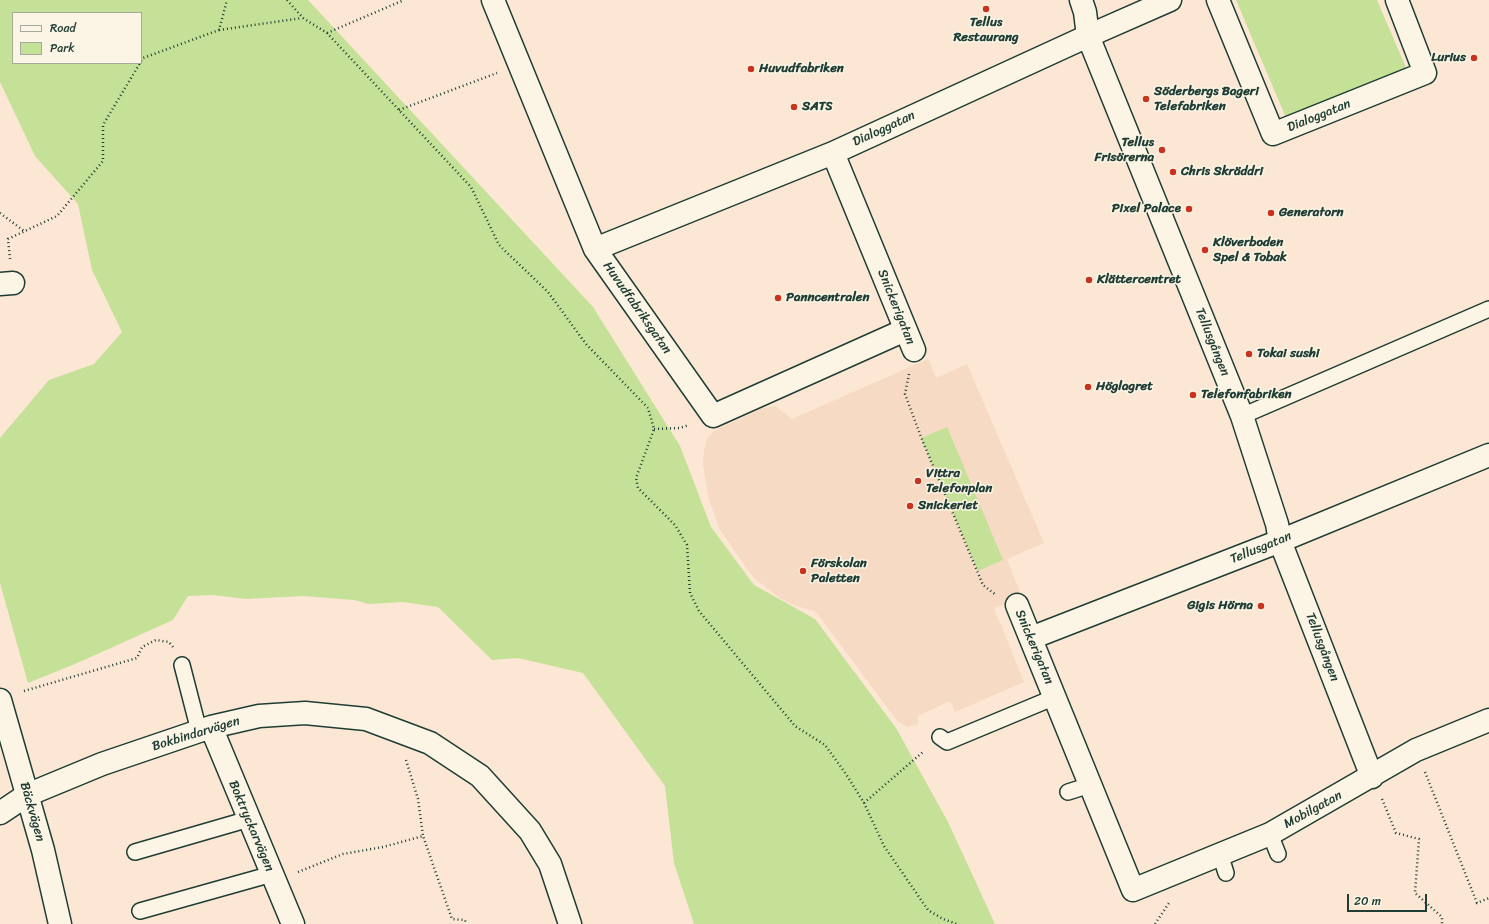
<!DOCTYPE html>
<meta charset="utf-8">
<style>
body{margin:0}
#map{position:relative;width:1489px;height:924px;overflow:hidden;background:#fbe7d3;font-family:Sriracha,sans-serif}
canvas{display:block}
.legend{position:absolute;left:12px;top:12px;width:130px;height:52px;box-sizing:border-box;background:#fcf5e5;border:1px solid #a4ab9e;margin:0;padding:5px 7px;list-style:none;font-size:12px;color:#1f3d34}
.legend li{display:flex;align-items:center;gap:8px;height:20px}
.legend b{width:20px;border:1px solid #a4ab9e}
.scale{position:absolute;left:1347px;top:894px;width:80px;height:18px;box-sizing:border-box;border:2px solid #1f3d34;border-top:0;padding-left:5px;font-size:12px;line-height:14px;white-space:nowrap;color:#1f3d34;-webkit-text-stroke:3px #fcf5e5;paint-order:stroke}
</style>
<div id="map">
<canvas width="1489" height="924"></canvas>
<ul class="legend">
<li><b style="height:5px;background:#fcf5e5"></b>Road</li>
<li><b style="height:11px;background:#c5e097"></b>Park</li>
</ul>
<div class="scale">20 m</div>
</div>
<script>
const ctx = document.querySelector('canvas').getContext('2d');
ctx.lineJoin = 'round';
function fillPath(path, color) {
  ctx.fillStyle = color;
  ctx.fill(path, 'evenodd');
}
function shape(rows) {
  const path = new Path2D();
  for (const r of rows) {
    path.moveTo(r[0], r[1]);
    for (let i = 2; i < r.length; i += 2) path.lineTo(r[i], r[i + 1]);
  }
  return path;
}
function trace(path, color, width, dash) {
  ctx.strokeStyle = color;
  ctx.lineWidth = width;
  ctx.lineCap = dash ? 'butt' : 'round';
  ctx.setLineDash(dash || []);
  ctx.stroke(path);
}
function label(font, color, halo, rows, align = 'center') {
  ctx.font = font + ' Sriracha,sans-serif';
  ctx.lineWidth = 3;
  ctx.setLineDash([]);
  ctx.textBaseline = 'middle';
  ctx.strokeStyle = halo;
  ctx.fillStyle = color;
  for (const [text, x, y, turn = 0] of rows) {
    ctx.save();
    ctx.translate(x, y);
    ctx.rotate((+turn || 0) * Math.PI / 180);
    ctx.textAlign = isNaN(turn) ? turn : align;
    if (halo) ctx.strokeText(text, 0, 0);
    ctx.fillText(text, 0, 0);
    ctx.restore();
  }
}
fillPath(shape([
 [928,359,936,378,967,364,1044,543,1007,559,1022,598,994,608,1024,682,955,712,950,701,918,716,918,724,908,727,898,722,816,612,794,605,780,598,754,578,743,563,720,530,709,500,703,464,704,451,707,438,714,431,763,408,775,406,792,419]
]), '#f6dac3');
fillPath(shape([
 [0,0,308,0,593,307,680,446,711,527,754,585,815,619,896,728,948,822,995,924,694,924,674,863,665,786,583,673,518,658,492,660,438,607,403,602,369,604,354,600,303,596,246,599,213,595,188,596,173,620,75,664,28,683,0,583,0,438,49,380,94,364,122,332,92,270,78,204,35,156,0,82],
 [13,13,141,13,141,63,13,63],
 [1236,0,1377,0,1407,70,1287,120],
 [947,427,1003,560,978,571,921,438]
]), '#c5e097');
const service = shape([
 [1242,416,1489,309],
 [182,665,199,731],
 [940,737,947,742,1055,697],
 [1068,792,1090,785],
 [1270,834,1278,854],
 [135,852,249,819],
 [1220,854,1226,873],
 [140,911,272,874]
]);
const pedestrian = shape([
 [1081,0,1085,12,1088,36]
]);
const minor = shape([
 [493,0,595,249,713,416,905,330],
 [1218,0,1273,134,1425,73,1397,0],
 [1088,36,1242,416,1277,524,1280,541,1372,777],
 [833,153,914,350],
 [595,249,833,153,1088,36,1170,0],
 [0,284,13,283],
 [1017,605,1133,890,1270,834,1416,750,1489,720],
 [1031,638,1280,541,1489,455],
 [211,727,293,924],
 [0,813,27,795,102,764,211,727,259,716,305,713,366,719,430,743,480,776,530,831,550,864,570,924]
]);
const tertiary = shape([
 [0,700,43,850,60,924]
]);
trace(service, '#1f3d34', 18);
trace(pedestrian, '#1f3d34', 25);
trace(minor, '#1f3d34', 25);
trace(tertiary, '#1f3d34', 25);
trace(shape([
 [287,0,303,18,327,33,471,187,499,245,548,292,586,344,648,408,654,429,636,478,638,488,675,525,687,545,690,593,699,611,795,726,825,745,846,774,864,803,884,846,928,910,943,919,957,924],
 [219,30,302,18],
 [327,33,404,0],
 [141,61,143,58,219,30,227,0],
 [399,110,497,73],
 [0,213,24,231],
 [10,259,8,239,57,216,103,161,103,125,140,63],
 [909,374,905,394,923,442,983,585,996,595],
 [654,429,680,428,689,425],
 [24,691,137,658,142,647,156,640,169,642,173,647],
 [406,760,418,799,423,836],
 [1425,772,1477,903,1489,898],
 [1382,799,1396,833,1419,839,1415,893,1442,917,1442,924],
 [864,803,924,751],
 [298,872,343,854,383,847,423,836,452,919,465,920,466,924],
 [1155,924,1169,903]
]), '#1f3d34', 2.5, [1, 3]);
trace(service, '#fcf5e5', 15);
trace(pedestrian, '#fcf5e5', 22);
trace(minor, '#fcf5e5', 22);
trace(tertiary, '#fcf5e5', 22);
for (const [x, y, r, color] of [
 [986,9,4,"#c8321e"],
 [1474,58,4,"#c8321e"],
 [751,69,4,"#c8321e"],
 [1146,99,4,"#c8321e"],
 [794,107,4,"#c8321e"],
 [1162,150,4,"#c8321e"],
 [1173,172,4,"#c8321e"],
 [1189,209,4,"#c8321e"],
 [1271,213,4,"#c8321e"],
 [1205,250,4,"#c8321e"],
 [1089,280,4,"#c8321e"],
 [778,298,4,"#c8321e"],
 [1249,354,4,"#c8321e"],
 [1088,387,4,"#c8321e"],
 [1193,395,4,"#c8321e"],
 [918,481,4,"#c8321e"],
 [910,506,4,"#c8321e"],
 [803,571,4,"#c8321e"],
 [1261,606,4,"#c8321e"]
]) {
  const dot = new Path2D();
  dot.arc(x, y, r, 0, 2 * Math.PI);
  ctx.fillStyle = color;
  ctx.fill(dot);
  trace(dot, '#fcf5e5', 1.5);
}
label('bold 13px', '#1f3d34', '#fcf5e5', [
 ["Tellus",986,23,"center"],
 ["Restaurang",986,38,"center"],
 ["Lurius",1466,58,"right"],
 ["Huvudfabriken",759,69],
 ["Söderbergs Bageri",1154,92],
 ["Telefabriken",1154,107],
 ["SATS",802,107],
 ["Tellus",1154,143,"right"],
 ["Frisörerna",1154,158,"right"],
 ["Chris Skräddri",1181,172],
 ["Pixel Palace",1181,209,"right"],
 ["Generatorn",1279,213],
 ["Klöverboden",1213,243],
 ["Spel & Tobak",1213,258],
 ["Klättercentret",1097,280],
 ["Panncentralen",786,298],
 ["Tokai sushi",1257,354],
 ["Höglagret",1096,387],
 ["Telefonfabriken",1201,395],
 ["Vittra",926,474],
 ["Telefonplan",926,489],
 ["Snickeriet",918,506],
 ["Förskolan",811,564],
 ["Paletten",811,579],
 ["Gigis Hörna",1253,606,"right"]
], 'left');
label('13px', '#1f3d34', '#fcf5e5', [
 ["Dialoggatan",1319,116,-22],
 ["Dialoggatan",884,129,-25],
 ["Snickerigatan",896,307,68],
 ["Huvudfabriksgatan",637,308,55],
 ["Tellusgången",1212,342,68],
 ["Tellusgatan",1261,548,-22],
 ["Snickerigatan",1034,647,67],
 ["Tellusgången",1322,647,69],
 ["Bokbindarvägen",196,734,-17],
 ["Mobilgatan",1313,810,-29],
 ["Bäckvägen",32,812,74],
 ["Boktryckarvägen",251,826,67]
]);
</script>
